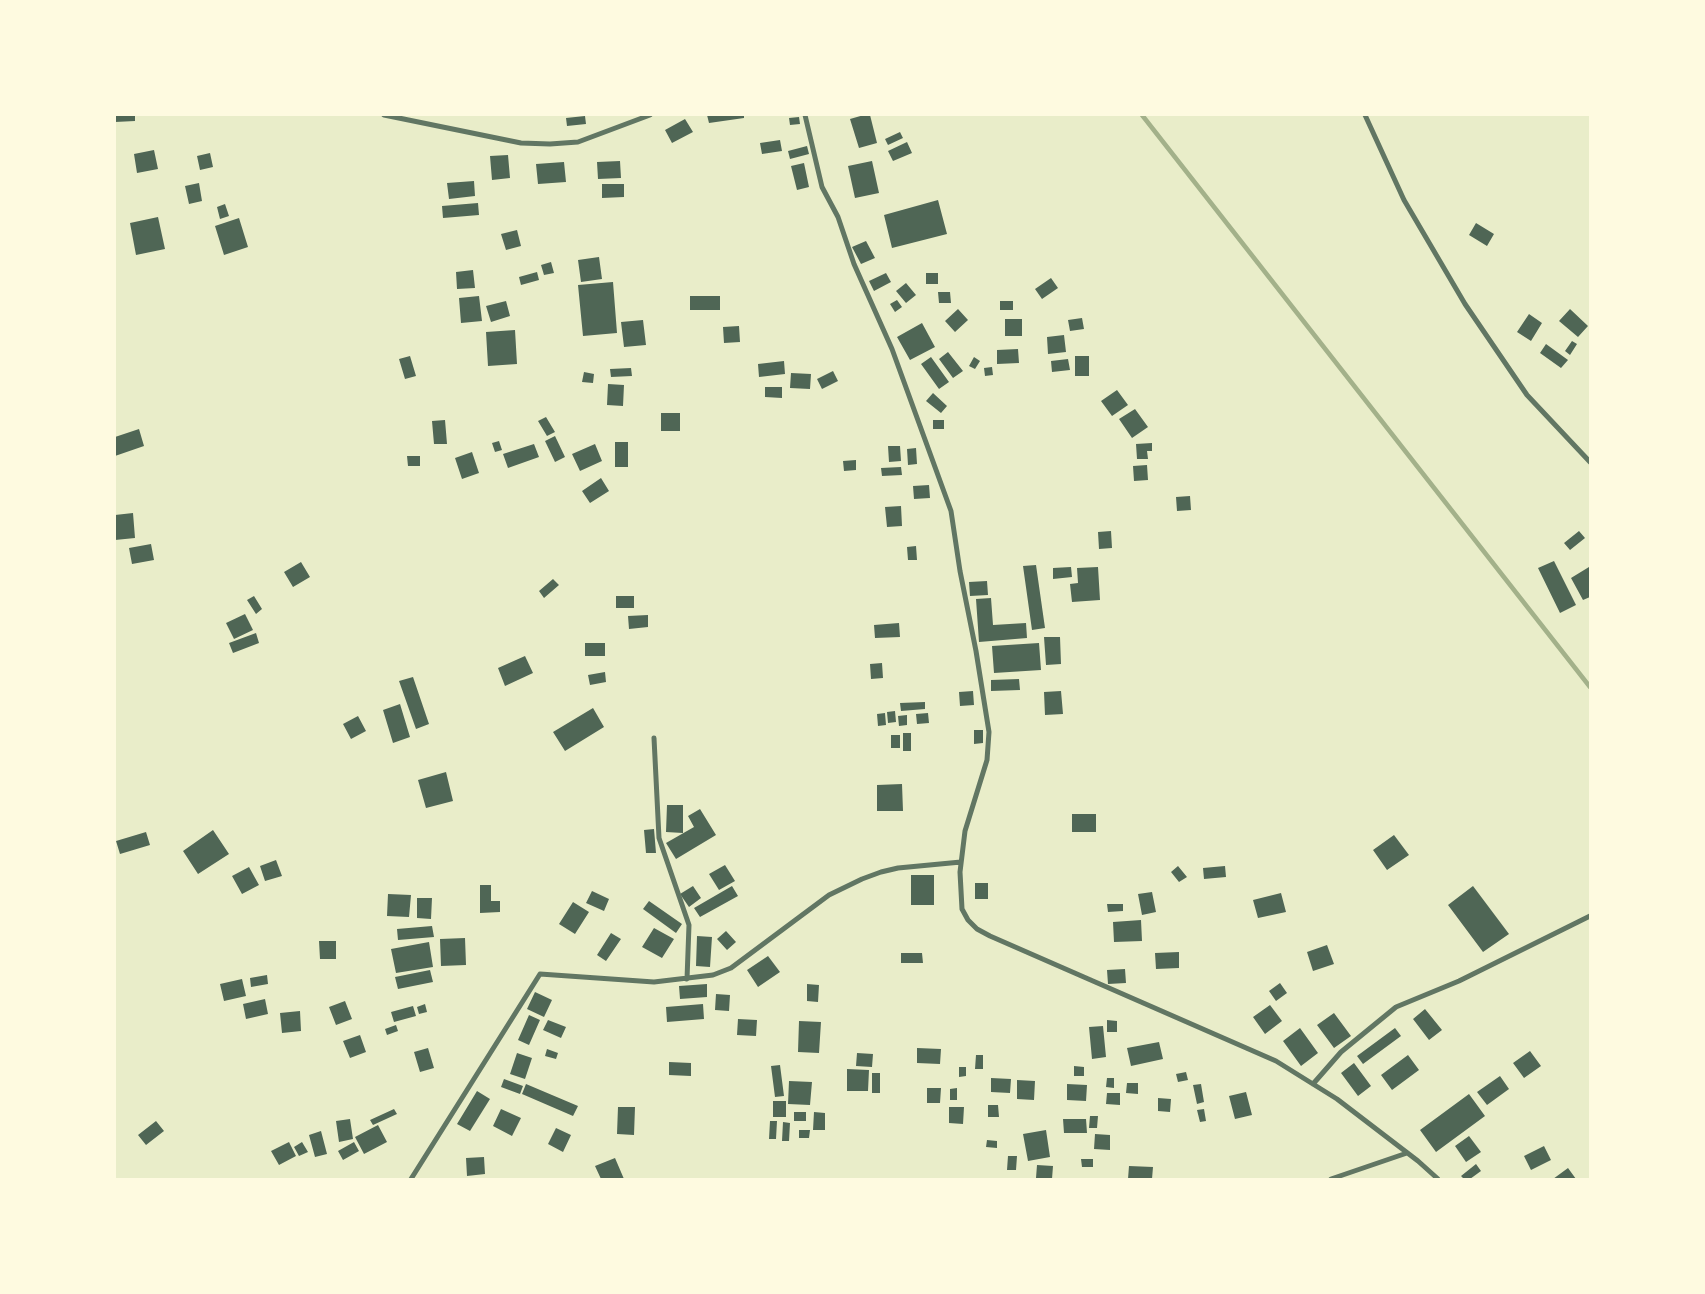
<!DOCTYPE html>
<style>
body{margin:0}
#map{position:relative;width:1705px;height:1294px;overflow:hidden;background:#e9edc9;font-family:Arial,sans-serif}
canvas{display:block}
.frame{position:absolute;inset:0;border:116px solid #fefae0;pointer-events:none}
</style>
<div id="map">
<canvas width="1705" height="1294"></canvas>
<div class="frame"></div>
</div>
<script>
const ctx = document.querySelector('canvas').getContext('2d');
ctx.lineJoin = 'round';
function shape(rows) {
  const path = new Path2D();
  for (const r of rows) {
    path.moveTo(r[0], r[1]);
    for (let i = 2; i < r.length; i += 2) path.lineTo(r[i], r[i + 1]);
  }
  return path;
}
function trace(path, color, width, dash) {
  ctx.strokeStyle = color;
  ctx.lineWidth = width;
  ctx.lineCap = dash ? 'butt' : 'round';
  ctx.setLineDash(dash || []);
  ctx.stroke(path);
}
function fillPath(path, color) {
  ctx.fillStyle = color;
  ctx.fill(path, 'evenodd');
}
trace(shape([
 [1142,115,1590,687]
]), '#a3b18a', 4.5);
fillPath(shape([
 [115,115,135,115,135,121,115,122],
 [707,115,744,115,744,118,709,123],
 [864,115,870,115,877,143,859,148,850,119],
 [585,116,586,124,567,126,566,118],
 [799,117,800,124,790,125,789,118],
 [685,119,693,132,672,143,665,130],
 [900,132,903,138,888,145,885,139],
 [780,140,782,151,762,154,760,143],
 [907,142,912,153,893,161,888,151],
 [807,146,809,154,790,159,788,151],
 [154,150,158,169,137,173,134,154],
 [210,153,213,167,200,170,197,156],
 [508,155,510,178,492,180,490,156],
 [620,161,621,178,598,179,597,162],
 [872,161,879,193,855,198,848,166],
 [564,162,566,182,538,184,536,164],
 [804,163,809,187,797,190,791,166],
 [474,181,475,196,449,199,447,183],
 [199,183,202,201,189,204,185,186],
 [602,184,624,184,624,197,602,198],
 [938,200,947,234,892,248,884,215],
 [478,203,479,215,443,218,442,206],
 [225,204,229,216,220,219,217,207],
 [158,217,165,249,136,255,130,223],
 [239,218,248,247,224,255,215,226],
 [1476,223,1494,234,1487,246,1469,235],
 [517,230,521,246,506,250,501,234],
 [866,241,875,258,861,264,852,247],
 [599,257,602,279,581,282,578,260],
 [551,262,554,273,544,275,541,265],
 [473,270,475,288,457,289,456,272],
 [537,272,539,280,521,285,519,277],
 [886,273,891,282,874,291,869,281],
 [926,273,938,273,938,284,926,284],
 [1051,278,1058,288,1042,299,1035,289],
 [613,282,617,333,583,336,578,285],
 [906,283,916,295,906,303,896,291],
 [938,292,950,292,951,303,939,303],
 [479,296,482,321,461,323,459,298],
 [690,296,720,296,720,310,690,310],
 [897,300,902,307,895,312,890,304],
 [506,301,510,316,491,322,486,306],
 [1000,301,1013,301,1013,310,1000,310],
 [958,309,968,320,955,332,945,321],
 [1570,309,1588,326,1578,337,1559,321],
 [1529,314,1542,323,1531,341,1517,332],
 [1082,318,1084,329,1070,331,1068,320],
 [1005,319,1022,319,1022,336,1005,336],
 [643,320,646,345,624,347,621,322],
 [922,323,935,347,910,360,897,337],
 [739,326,740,342,724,343,723,327],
 [515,330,517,364,488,366,486,332],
 [1064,335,1066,352,1048,354,1047,337],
 [1572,341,1577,344,1570,355,1565,351],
 [1546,344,1568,360,1561,368,1540,353],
 [1018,349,1019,363,997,364,997,350],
 [948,352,963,371,953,378,939,359],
 [410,356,416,376,405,379,399,359],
 [1075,356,1089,356,1089,376,1075,376],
 [931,357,949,382,939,389,921,364],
 [974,357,980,361,975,369,969,366],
 [1068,359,1070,370,1052,372,1051,361],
 [784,361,785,374,759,377,758,364],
 [992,367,993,375,985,376,984,368],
 [631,368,632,376,611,377,610,369],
 [833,371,838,381,822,389,817,379],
 [584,372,594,374,593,383,582,382],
 [791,373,811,374,810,389,790,388],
 [608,384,624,385,623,406,607,405],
 [765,387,782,387,782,398,765,397],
 [1117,390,1128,405,1112,416,1101,401],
 [933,393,947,406,941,413,926,401],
 [1135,409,1148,427,1132,438,1119,419],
 [661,413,680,413,680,431,661,431],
 [546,417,555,432,547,436,538,421],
 [445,420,447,444,434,444,432,421],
 [933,420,944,420,944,429,933,429],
 [139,429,144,446,115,456,115,437],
 [555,436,565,457,555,462,545,441],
 [499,441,502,450,495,452,492,443],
 [615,442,628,442,628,467,615,467],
 [1152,443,1152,451,1147,451,1148,459,1137,459,1136,444],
 [534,444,539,457,508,468,503,454],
 [595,444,602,461,580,471,572,454],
 [888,446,900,446,901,461,889,462],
 [916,448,917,464,908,465,907,449],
 [472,452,479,473,462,479,455,458],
 [407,456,420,456,420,466,408,466],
 [856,460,856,470,844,471,843,461],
 [1147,465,1148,480,1134,481,1133,466],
 [901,467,902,475,882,476,881,468],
 [601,478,609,491,590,503,582,491],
 [929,485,930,498,914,499,913,486],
 [1190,496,1191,510,1177,511,1176,497],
 [901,506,902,526,887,527,885,507],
 [133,513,135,538,115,540,115,515],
 [1111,531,1112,548,1099,549,1098,532],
 [1579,531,1585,538,1570,550,1564,543],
 [151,544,154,560,132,564,129,548],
 [916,546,917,560,908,560,907,547],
 [1554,561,1576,605,1560,613,1538,568],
 [301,562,310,577,293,587,284,572],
 [1036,565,1045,628,1032,630,1023,566],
 [1071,567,1072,577,1053,579,1053,568],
 [1098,567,1100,600,1072,602,1070,584,1078,583,1077,568],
 [1589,567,1590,597,1583,600,1571,578],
 [553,579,559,585,544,598,539,591],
 [987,581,988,595,970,596,969,582],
 [254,596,262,609,256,614,247,600],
 [616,596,634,596,634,608,616,608],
 [991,598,993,625,1026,623,1027,638,979,642,976,599],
 [245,614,253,630,234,639,226,623],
 [648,615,648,627,629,629,628,616],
 [899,623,900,637,875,638,874,625],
 [256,633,259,643,233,653,229,643],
 [1044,637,1060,637,1061,664,1046,665],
 [585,643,605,643,605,656,585,656],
 [1039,643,1041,670,994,673,992,646],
 [525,656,533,673,505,686,498,668],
 [882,663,883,678,871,679,870,664],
 [605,672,606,682,590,685,588,675],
 [413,677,429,724,416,729,399,681],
 [1019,679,1020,690,991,691,991,680],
 [973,691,974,705,960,706,959,692],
 [1061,691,1063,714,1045,715,1044,692],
 [925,702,925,709,901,711,900,703],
 [400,704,410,737,393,743,383,710],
 [593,708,604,727,565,751,553,732],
 [895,711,896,722,888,723,887,712],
 [885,713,886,725,878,726,877,714],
 [928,713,929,723,917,724,916,714],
 [907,715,907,725,899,726,898,716],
 [358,716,366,731,351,739,343,724],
 [974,730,983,730,983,743,974,744],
 [903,733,911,733,911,751,903,751],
 [891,735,900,735,900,748,891,748],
 [446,772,453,801,426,808,418,780],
 [902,784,903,811,877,811,877,785],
 [667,805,683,805,683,833,666,832],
 [700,809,716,835,676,859,666,843,694,827,688,816],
 [1072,814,1096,814,1096,832,1072,832],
 [654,829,656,853,646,853,644,830],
 [213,830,229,854,198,874,183,851],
 [146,832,150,845,120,854,116,841],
 [1394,835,1409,855,1387,870,1373,850],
 [276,860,282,876,265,881,260,866],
 [725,865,735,881,719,890,709,874],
 [1178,866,1187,877,1179,882,1171,872],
 [1225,866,1226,877,1204,879,1203,868],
 [249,867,259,885,242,894,232,876],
 [911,875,934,875,934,905,911,905],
 [975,883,988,883,988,899,975,899],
 [480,885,491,885,491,901,500,901,500,912,480,913],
 [693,886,701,898,689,907,680,894],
 [732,886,738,896,700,917,694,908],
 [1473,886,1509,934,1483,952,1448,905],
 [592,891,609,899,604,911,586,903],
 [1152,892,1156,912,1142,915,1138,894],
 [1281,893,1286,912,1258,918,1253,900],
 [388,894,411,895,409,917,387,916],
 [417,898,432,898,431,919,417,918],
 [649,901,682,924,676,933,643,909],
 [573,902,589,912,575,934,559,924],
 [1107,904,1123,904,1123,911,1108,912],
 [1141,920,1142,941,1114,942,1113,922],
 [432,926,434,937,398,940,397,929],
 [654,928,674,939,662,958,642,947],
 [726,931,736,942,727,950,717,939],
 [611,933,621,939,606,961,597,955],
 [697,936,712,937,710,967,696,966],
 [465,938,466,965,441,966,440,939],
 [319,941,336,941,336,959,320,959],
 [429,942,433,967,396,973,391,949],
 [1327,945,1334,964,1313,971,1307,952],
 [1179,952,1179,968,1156,969,1155,953],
 [901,953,922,953,923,963,901,963],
 [768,956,780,972,758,987,747,970],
 [1125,969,1126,983,1108,984,1107,970],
 [430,970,433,982,398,989,395,977],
 [267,975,268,984,251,987,250,978],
 [242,979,246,996,224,1001,220,984],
 [1280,983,1287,993,1276,1001,1269,991],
 [707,984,707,997,680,999,679,986],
 [807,984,819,985,818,1002,807,1001],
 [535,992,552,1000,544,1017,527,1009],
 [716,994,730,995,729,1011,715,1010],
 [265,999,268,1014,246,1019,243,1004],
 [345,1001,352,1019,336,1025,329,1007],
 [425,1004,427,1012,419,1014,417,1007],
 [703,1004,704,1019,667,1022,666,1007],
 [1270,1005,1282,1021,1265,1034,1253,1017],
 [413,1006,416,1016,394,1022,391,1012],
 [1425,1009,1442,1030,1429,1040,1413,1019],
 [300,1011,301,1031,282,1033,280,1013],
 [1334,1013,1351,1036,1334,1048,1317,1025],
 [529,1015,540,1020,529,1045,518,1040],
 [738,1019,757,1020,756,1036,737,1035],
 [548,1020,566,1027,561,1038,543,1030],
 [1107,1020,1117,1021,1117,1032,1107,1032],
 [799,1021,821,1022,819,1053,798,1052],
 [396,1025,398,1031,387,1035,385,1029],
 [1103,1026,1106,1057,1092,1059,1089,1027],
 [1300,1028,1318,1053,1301,1066,1283,1041],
 [1395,1028,1401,1036,1363,1064,1357,1056],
 [360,1035,366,1052,350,1058,343,1041],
 [1159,1042,1163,1059,1131,1066,1127,1048],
 [428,1048,434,1068,420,1072,414,1052],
 [917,1048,941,1049,940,1064,917,1063],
 [547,1049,558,1053,556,1059,545,1056],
 [1530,1051,1541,1066,1524,1078,1513,1063],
 [517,1053,532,1058,525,1079,510,1074],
 [857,1053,873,1054,872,1067,856,1066],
 [976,1055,983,1055,983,1069,975,1069],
 [1408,1055,1419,1070,1392,1090,1381,1075],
 [669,1062,691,1063,691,1076,669,1075],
 [1354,1063,1371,1086,1358,1096,1341,1073],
 [780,1065,784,1096,775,1097,771,1066],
 [1074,1066,1084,1067,1084,1076,1074,1076],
 [959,1067,966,1067,966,1076,959,1077],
 [847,1069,869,1070,868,1091,847,1091],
 [1186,1072,1188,1080,1178,1082,1176,1074],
 [872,1073,880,1073,880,1093,872,1093],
 [1500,1076,1509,1089,1487,1105,1477,1092],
 [991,1078,1011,1079,1010,1093,991,1092],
 [1107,1078,1114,1078,1114,1088,1106,1087],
 [504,1079,523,1086,520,1094,501,1087],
 [1017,1080,1035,1081,1034,1100,1017,1099],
 [789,1081,812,1082,810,1105,788,1104],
 [1127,1083,1138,1083,1138,1094,1126,1093],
 [526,1084,578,1106,573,1116,522,1094],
 [1067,1084,1087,1085,1086,1101,1067,1100],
 [1201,1084,1204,1102,1197,1104,1193,1085],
 [927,1088,941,1088,940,1103,927,1103],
 [957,1088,957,1100,950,1100,950,1089],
 [477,1091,490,1099,470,1131,457,1124],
 [1246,1092,1252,1115,1235,1119,1229,1096],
 [1107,1093,1120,1093,1120,1105,1106,1104],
 [1469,1094,1485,1116,1436,1152,1420,1130],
 [1158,1098,1171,1099,1170,1112,1158,1111],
 [773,1101,786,1101,786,1117,773,1117],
 [988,1105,998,1105,999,1117,988,1117],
 [618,1107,635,1107,634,1135,617,1134],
 [949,1107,964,1107,963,1124,949,1123],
 [394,1109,397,1114,373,1125,370,1120],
 [501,1109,521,1118,512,1136,493,1126],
 [1204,1109,1206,1121,1200,1122,1197,1110],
 [794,1112,806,1112,806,1121,794,1121],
 [814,1112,825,1113,825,1130,813,1130],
 [1090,1116,1098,1116,1097,1128,1089,1128],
 [350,1119,353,1139,339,1142,336,1121],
 [1063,1119,1086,1119,1087,1133,1064,1133],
 [156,1121,164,1131,146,1145,138,1135],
 [770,1121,777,1121,776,1139,769,1139],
 [783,1122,790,1123,789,1141,782,1141],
 [378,1125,387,1142,364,1154,355,1137],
 [556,1128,571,1135,563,1152,548,1144],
 [799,1130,810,1130,809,1138,799,1138],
 [1046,1130,1050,1157,1028,1161,1023,1134],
 [321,1131,327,1154,315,1157,309,1135],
 [1095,1134,1110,1135,1110,1150,1094,1149],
 [1469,1136,1481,1152,1466,1162,1455,1146],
 [987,1140,997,1141,997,1148,986,1147],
 [289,1142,296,1156,279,1165,271,1151],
 [302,1142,308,1152,299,1156,294,1147],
 [354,1142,359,1151,343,1160,338,1151],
 [1544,1146,1551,1160,1531,1170,1524,1156],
 [1008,1156,1017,1156,1016,1170,1007,1170],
 [484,1157,485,1174,467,1176,466,1158],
 [615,1158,624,1179,601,1179,595,1166],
 [1081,1159,1093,1159,1093,1167,1082,1167],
 [1476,1164,1481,1171,1470,1179,1464,1179,1461,1176],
 [1037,1165,1053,1166,1052,1179,1036,1178],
 [1129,1166,1153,1167,1152,1179,1128,1179],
 [1568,1168,1576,1179,1553,1179]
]), '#4f6655');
trace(shape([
 [384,115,521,143,550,144,578,142,650,115],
 [805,115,822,187,838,217,854,264,892,349,951,511,960,571,976,651,989,732,987,760,965,831,960,872,962,909,968,920,977,929,990,936,1276,1061,1337,1099,1418,1161,1438,1179],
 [1365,115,1404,200,1465,304,1527,395,1590,462],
 [654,738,659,838,689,925,687,979],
 [1313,1084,1341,1052,1396,1007,1459,981,1590,916],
 [411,1179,540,974,654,982,713,975,731,968,829,895,862,879,881,872,898,868,961,862],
 [1331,1179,1407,1153]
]), '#617663', 5);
</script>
